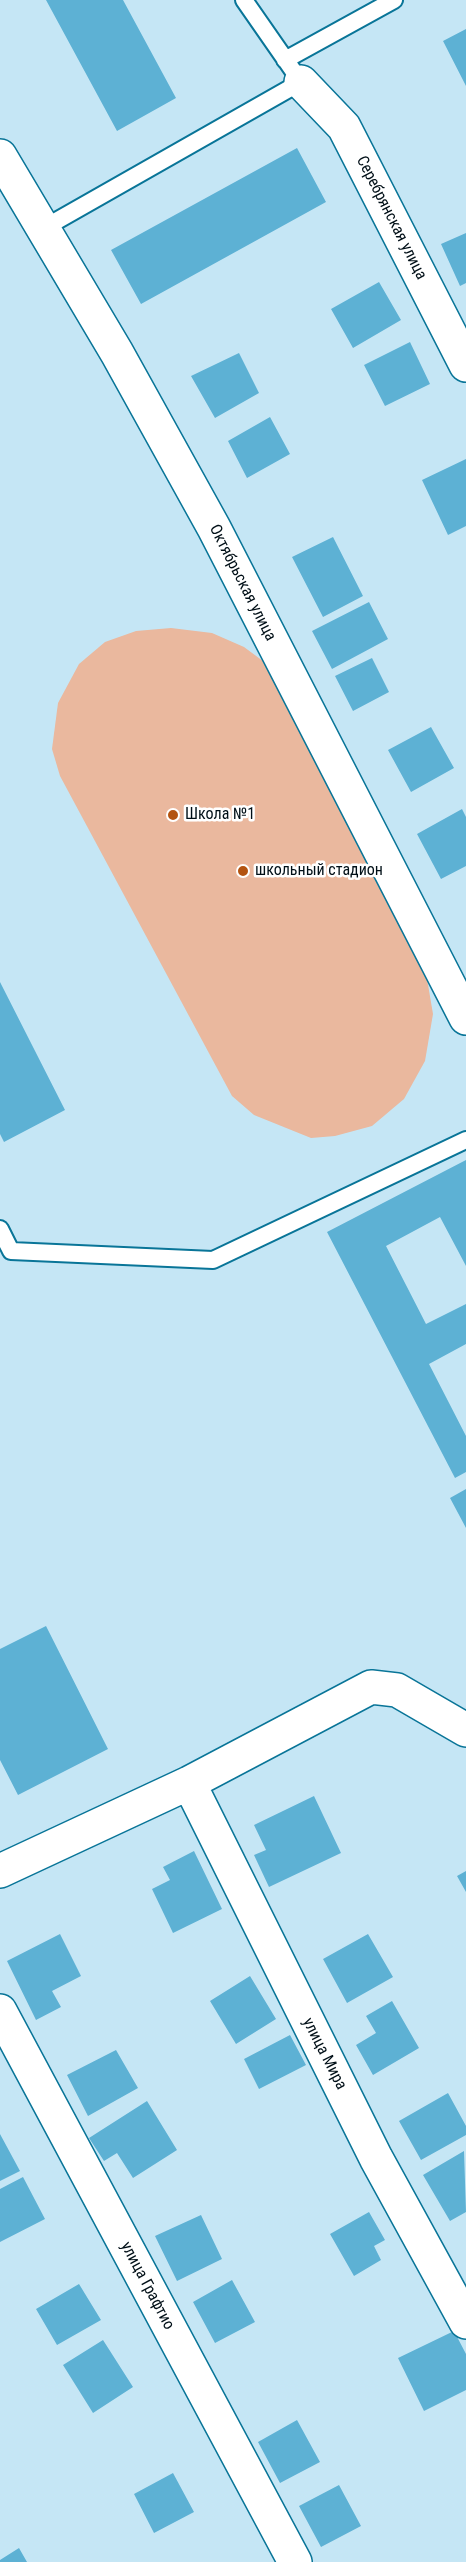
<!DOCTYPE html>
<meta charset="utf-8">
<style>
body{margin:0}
canvas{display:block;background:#c5e6f5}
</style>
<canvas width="466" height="2562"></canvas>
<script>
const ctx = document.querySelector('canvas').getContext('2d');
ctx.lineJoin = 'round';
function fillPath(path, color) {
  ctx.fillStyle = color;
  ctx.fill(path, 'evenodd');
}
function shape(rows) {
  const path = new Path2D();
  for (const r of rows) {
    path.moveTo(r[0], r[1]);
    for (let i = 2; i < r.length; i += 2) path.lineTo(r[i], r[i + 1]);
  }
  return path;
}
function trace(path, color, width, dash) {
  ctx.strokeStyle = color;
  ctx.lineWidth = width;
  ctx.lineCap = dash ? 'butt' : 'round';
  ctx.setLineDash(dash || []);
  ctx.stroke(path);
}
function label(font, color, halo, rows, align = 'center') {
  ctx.font = font + ' "Roboto Condensed",sans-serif';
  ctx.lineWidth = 5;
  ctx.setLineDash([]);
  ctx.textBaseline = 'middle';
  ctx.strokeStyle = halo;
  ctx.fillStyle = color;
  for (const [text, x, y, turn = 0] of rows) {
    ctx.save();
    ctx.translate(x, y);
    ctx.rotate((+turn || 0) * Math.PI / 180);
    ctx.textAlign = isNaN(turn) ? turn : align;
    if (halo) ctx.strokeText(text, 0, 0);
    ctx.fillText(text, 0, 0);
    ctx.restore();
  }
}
fillPath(shape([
 [171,628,212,633,244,647,267,664,425,967,433,1014,425,1061,404,1099,372,1126,335,1136,311,1138,254,1115,232,1096,60,776,52,749,58,703,79,664,105,642,136,631]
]), '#eab89e');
fillPath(shape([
 [46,0,123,0,176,98,117,131],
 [466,29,466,86,443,41],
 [297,148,326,202,141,304,111,250],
 [466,233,466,283,460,286,441,244],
 [379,282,401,320,353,348,331,309],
 [410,342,430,384,385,406,364,365],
 [239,353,259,393,215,418,191,376],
 [270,417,290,454,247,478,228,441],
 [466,459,466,526,448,535,422,480],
 [333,537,363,596,323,617,292,557],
 [369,602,388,639,332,669,312,631],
 [372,658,389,692,353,711,335,676],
 [431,727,454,768,411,792,388,750],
 [462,809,466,817,466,866,441,879,417,834],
 [0,982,65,1110,4,1142,0,1134],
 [466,1160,466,1266,440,1217,386,1246,426,1324,466,1304,466,1344,429,1364,466,1436,466,1472,455,1478,327,1232],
 [466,1489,466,1528,450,1498],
 [46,1626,108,1749,18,1795,0,1760,0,1649],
 [314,1796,341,1853,269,1887,254,1855,266,1850,254,1825],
 [194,1851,222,1909,173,1933,152,1889,170,1880,163,1867],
 [466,1871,466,1892,457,1876],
 [60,1934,81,1976,52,1991,61,2007,36,2020,7,1961],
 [368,1934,393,1977,347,2003,323,1959],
 [250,1976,276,2019,236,2044,210,2001],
 [392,2001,419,2048,373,2075,356,2045,376,2033,366,2016],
 [290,2035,306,2065,259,2089,244,2059],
 [116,2050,138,2088,88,2116,67,2075],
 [448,2093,466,2126,466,2135,421,2160,399,2121],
 [147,2101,177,2150,133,2178,117,2153,104,2161,89,2138],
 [0,2134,20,2171,0,2181],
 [464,2151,466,2212,450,2221,423,2175],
 [23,2177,45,2219,0,2242,0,2189],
 [369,2212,385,2240,374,2246,381,2260,354,2276,330,2234],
 [201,2215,222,2259,177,2281,155,2236],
 [232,2280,255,2322,215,2343,193,2302],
 [79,2284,101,2320,57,2345,36,2309],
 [454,2331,466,2354,466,2390,424,2411,398,2358],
 [103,2340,133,2387,93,2413,63,2365],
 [297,2420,320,2462,280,2483,258,2442],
 [173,2473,194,2512,154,2533,134,2494],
 [339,2485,361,2526,321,2547,299,2506],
 [19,2548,27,2562,0,2562,0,2560]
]), '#5db1d4');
const service = shape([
 [285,60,394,0],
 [44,228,301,82,244,0],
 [0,1229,11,1251,213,1260,466,1140]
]);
const minor = shape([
 [301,82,344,127,466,365],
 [0,156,117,353,214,528,466,1018],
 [189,1783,376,2158,466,2322],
 [0,1871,189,1783,371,1687,397,1690,466,1730],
 [0,2011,295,2562]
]);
trace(service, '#097598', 20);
trace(minor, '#097598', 36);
trace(service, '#fff', 16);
trace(minor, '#fff', 33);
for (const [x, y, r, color] of [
 [173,815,6,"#b35310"],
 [243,871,6,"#b35310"]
]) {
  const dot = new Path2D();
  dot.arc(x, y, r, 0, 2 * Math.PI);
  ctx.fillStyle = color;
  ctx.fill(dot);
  trace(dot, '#fff', 2);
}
label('16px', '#000f17', '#fff', [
 ["Серебрянская улица",391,218,63],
 ["Октябрьская улица",242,583,63],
 ["улица Мира",324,2054,63],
 ["улица Графтио",147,2286,62]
]);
label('16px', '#000f17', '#fff', [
 ["Школа №1",185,815],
 ["школьный стадион",255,871]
], 'left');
</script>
